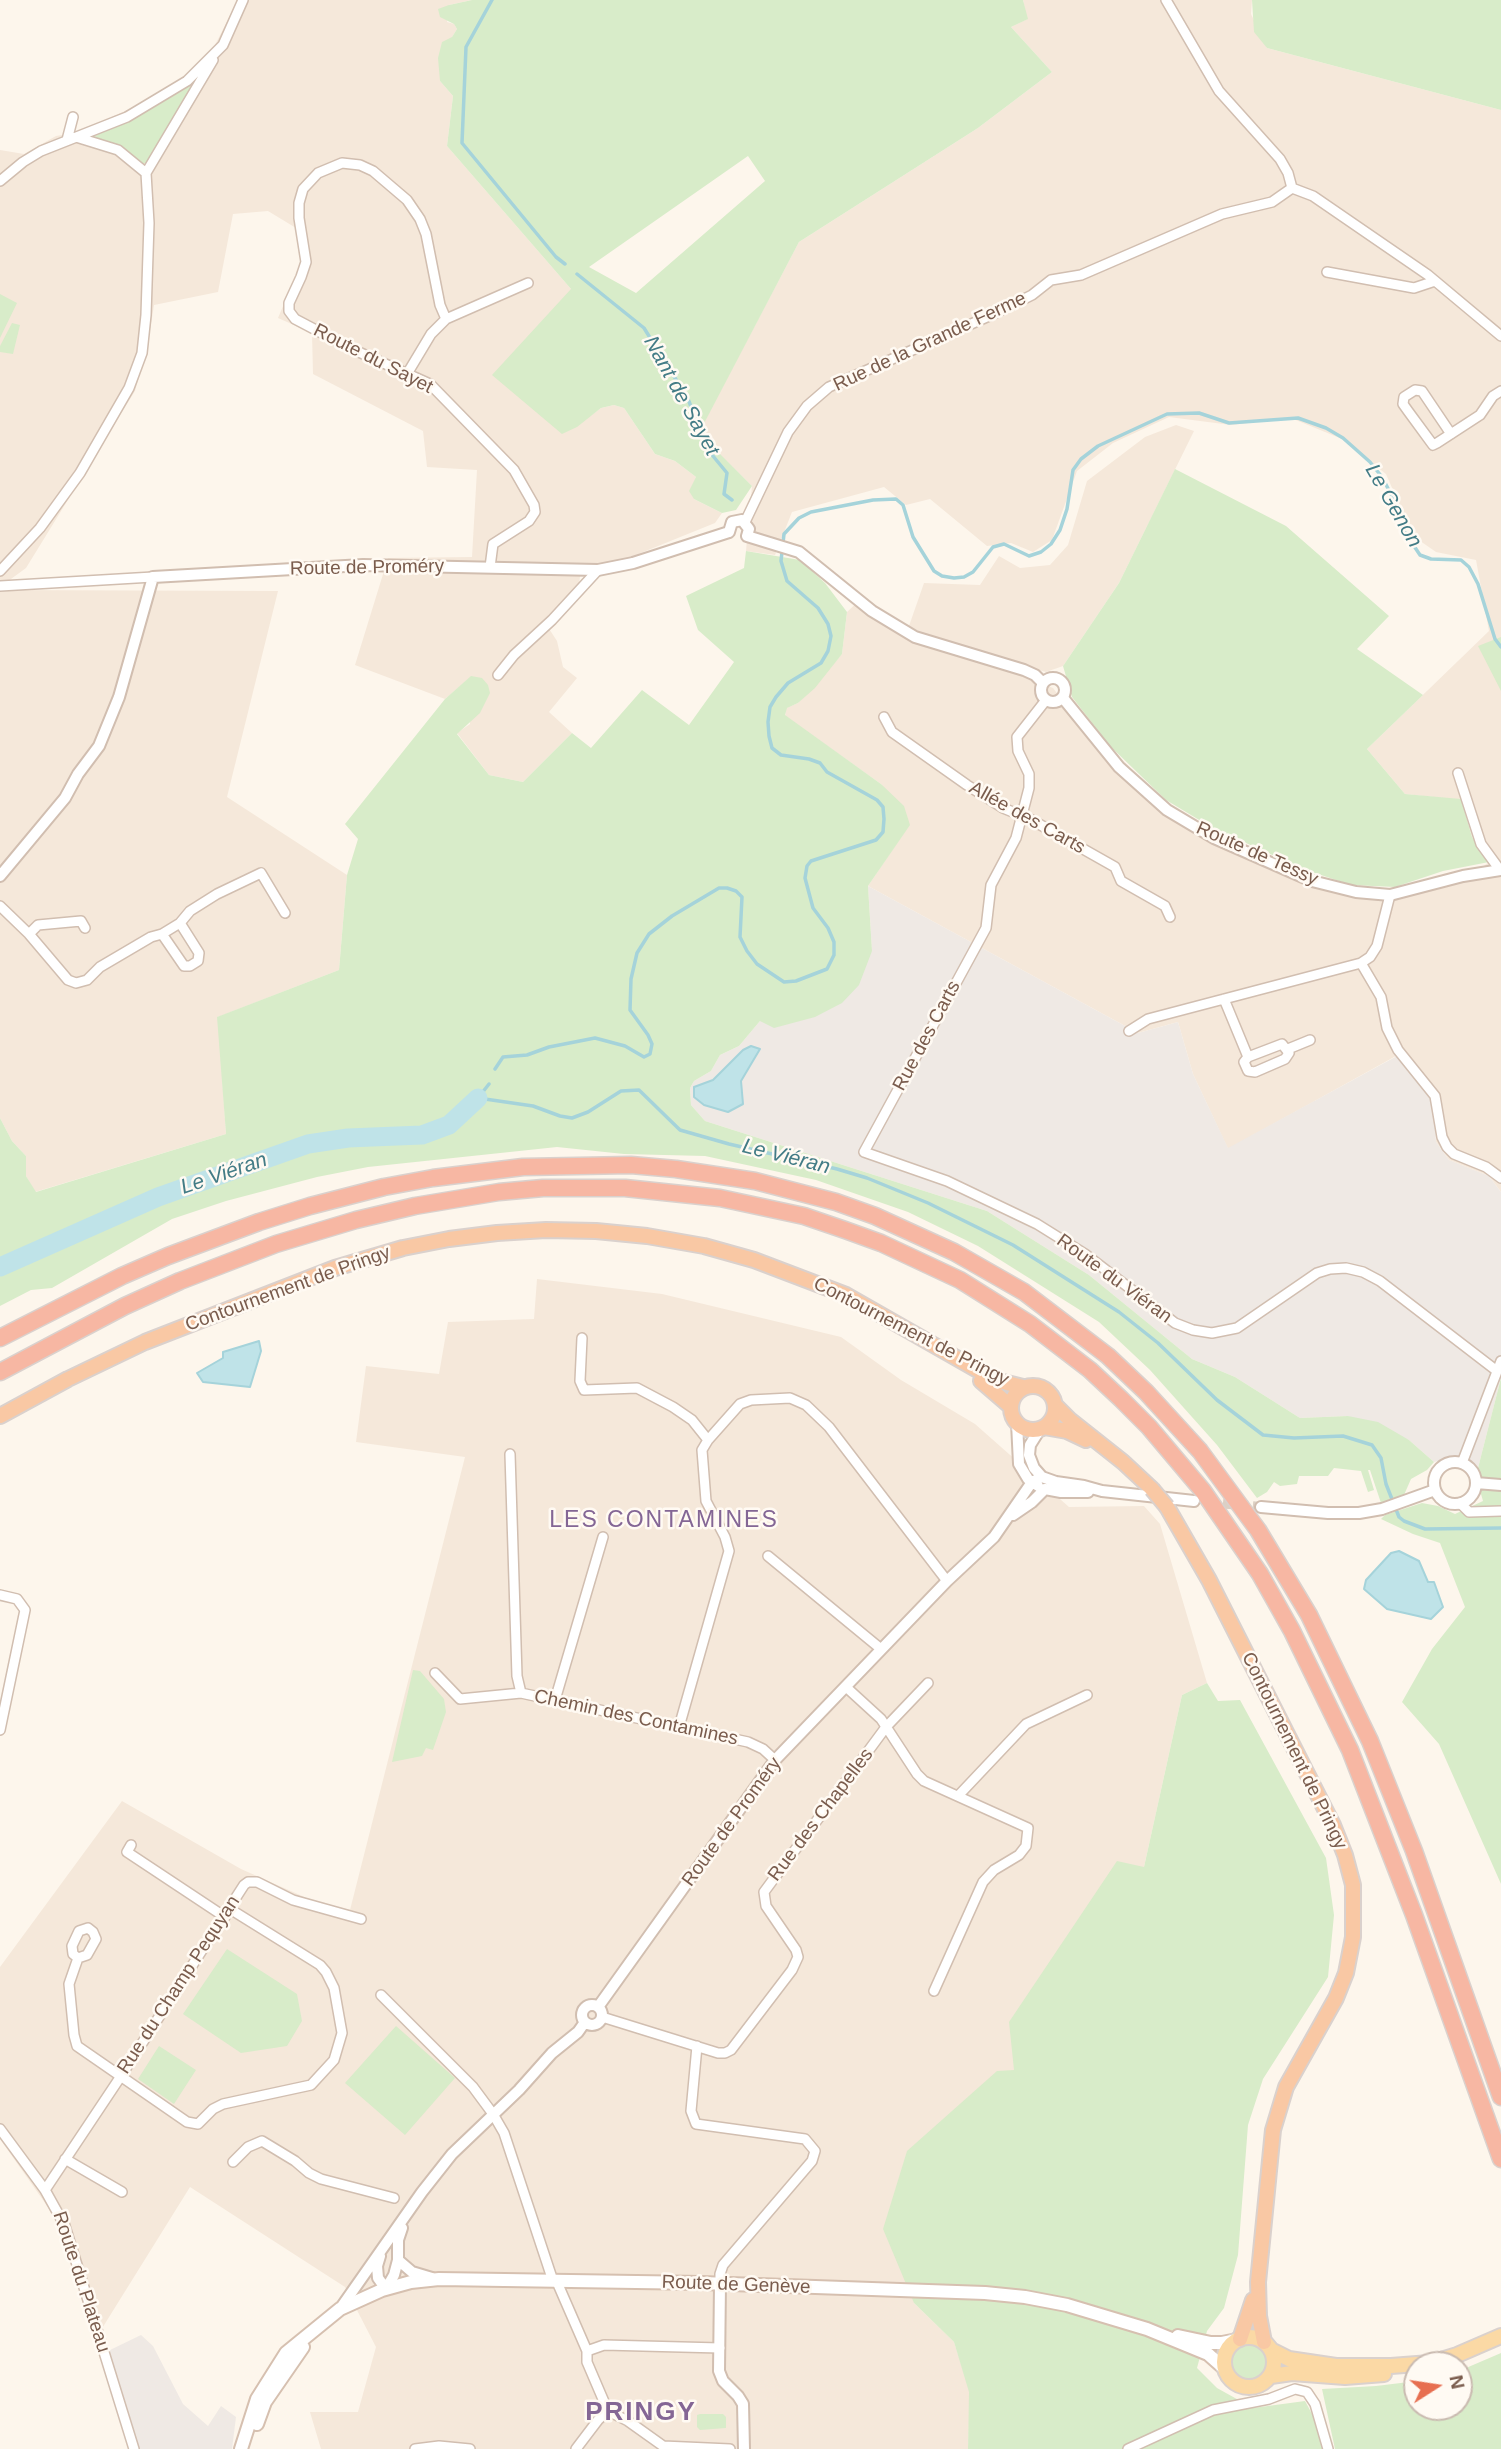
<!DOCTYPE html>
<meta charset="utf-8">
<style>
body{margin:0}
#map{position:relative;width:1501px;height:2449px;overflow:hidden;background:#fdf6ec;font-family:Helvetica,sans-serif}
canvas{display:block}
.north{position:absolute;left:1403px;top:2351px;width:70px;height:70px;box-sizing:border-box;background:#fffaf3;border:2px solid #cabbb1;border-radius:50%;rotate:78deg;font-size:19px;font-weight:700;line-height:28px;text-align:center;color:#7a5c4d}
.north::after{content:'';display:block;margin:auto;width:24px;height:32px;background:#e76f51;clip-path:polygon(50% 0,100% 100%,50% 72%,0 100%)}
</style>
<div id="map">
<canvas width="1501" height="2449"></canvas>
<div class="north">N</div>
</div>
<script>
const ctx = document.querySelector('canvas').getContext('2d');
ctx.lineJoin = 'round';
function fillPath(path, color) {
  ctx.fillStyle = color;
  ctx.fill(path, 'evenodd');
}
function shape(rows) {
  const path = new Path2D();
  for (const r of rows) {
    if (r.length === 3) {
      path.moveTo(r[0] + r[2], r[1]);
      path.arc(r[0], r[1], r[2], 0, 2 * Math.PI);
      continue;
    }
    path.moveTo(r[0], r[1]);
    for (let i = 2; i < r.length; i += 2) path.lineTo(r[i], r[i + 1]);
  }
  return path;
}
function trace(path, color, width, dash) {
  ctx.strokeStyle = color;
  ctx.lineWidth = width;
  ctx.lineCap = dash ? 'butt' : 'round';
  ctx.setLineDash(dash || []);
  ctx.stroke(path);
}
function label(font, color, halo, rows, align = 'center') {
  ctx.font = font + ' Helvetica,sans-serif';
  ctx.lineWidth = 5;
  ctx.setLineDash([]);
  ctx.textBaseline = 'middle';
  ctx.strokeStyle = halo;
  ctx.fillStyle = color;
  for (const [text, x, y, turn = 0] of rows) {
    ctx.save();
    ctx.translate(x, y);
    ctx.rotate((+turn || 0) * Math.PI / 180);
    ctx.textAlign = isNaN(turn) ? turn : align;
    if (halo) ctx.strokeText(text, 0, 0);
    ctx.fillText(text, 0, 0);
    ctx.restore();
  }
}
fillPath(shape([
 [238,0,472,0,449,5,447,22,454,24,457,29,452,37,440,81,453,96,447,146,571,289,590,416,601,408,614,405,624,408,655,454,675,461,696,477,694,499,722,513,715,523,616,563,581,564,579,587,544,621,557,641,563,667,577,678,549,712,572,733,523,782,489,775,457,733,470,724,471,677,445,699,355,665,388,558,472,557,477,470,427,467,423,431,313,374,312,333,278,318,302,261,296,228,268,211,233,214,218,292,154,305,147,350,135,391,26,568,0,587,0,150,24,154,56,136,79,132,162,94,196,68,215,45],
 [1023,0,1252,0,1251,14,1267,48,1501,110,1501,1192,1489,1176,1449,1160,1436,1142,1433,1103,1396,1056,1228,1149,1193,1074,1178,1022,1138,1033,868,886,909,825,881,784,785,716,786,708,798,703,842,654,847,612,862,598,922,638,1053,688,1105,755,1156,809,1276,872,1335,892,1382,901,1461,883,1489,862,1472,837,1461,800,1405,794,1367,749,1489,631,1476,560,1436,552,1413,536,1386,474,1342,439,1291,418,1231,425,1169,417,1113,443,1077,471,1052,540,1033,552,1011,543,987,546,930,499,906,505,884,487,792,512,775,555,746,551,752,486,698,433,799,242,978,128,1052,72,1011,27,1027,19],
 [1176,425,1194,431,1119,583,1063,666,1046,672,989,656,926,635,909,626,924,583,980,585,999,556,1020,568,1050,565,1068,545,1087,481,1145,437],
 [0,590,278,591,227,797,347,875,339,970,218,1017,226,1134,35,1192,26,1176,26,1156,12,1141,0,1118],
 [537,1279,662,1294,841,1337,901,1380,975,1424,1069,1507,1144,1506,1160,1524,1207,1683,1182,1695,1144,1867,1014,2070,914,2303,954,2342,970,2392,968,2449,321,2449,310,2412,358,2412,376,2347,345,2287,190,2187,101,2330,57,2220,0,2139,0,1967,122,1801,241,1869,318,1903,350,1910,465,1457,356,1442,366,1366,439,1374,448,1322,534,1319]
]), '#f5e8da');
fillPath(shape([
 [868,886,1138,1033,1178,1022,1193,1074,1228,1148,1397,1056,1433,1103,1436,1142,1449,1160,1489,1176,1501,1192,1501,1378,1478,1468,1471,1462,1453,1457,1434,1462,1409,1440,1348,1416,1300,1418,1235,1377,1192,1359,1089,1275,987,1211,705,1121,691,1105,690,1088,694,1081,711,1071,720,1055,739,1046,760,1021,872,951],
 [141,2335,153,2346,183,2404,208,2426,221,2406,236,2417,232,2449,139,2449,108,2351]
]), '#efe9e4');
fillPath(shape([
 [472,0,1023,0,1028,19,1011,27,1052,72,978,128,799,242,699,433,752,486,736,510,722,513,694,499,689,491,696,477,675,461,655,454,624,408,614,405,601,408,577,427,562,434,492,375,571,289,447,146,453,96,440,81,438,58,442,42,452,37,457,29,454,24,440,17,438,9,449,5],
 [748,156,765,181,636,293,589,267],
 [1252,0,1501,0,1501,110,1267,48,1254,32],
 [201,74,147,163,142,163,118,145,93,137,152,108],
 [0,294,17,303,0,338],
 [12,323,20,325,13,354,0,352,0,346],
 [1175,469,1286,526,1389,616,1357,649,1423,695,1367,749,1405,794,1461,799,1472,837,1489,862,1443,871,1395,887,1351,885,1303,869,1211,827,1166,800,1110,746,1072,697,1063,666,1119,583],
 [746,551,800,560,825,583,847,612,842,654,815,688,798,703,787,708,785,715,881,784,904,806,910,825,868,886,872,951,859,985,842,1003,815,1017,774,1028,760,1021,739,1046,720,1055,711,1071,694,1081,690,1088,691,1105,705,1121,987,1211,1089,1275,1192,1359,1235,1377,1300,1418,1348,1416,1378,1422,1409,1440,1434,1462,1427,1470,1411,1479,1404,1495,1381,1503,1370,1470,1368,1470,1374,1490,1368,1492,1361,1471,1334,1468,1328,1476,1299,1476,1297,1484,1280,1486,1274,1482,1267,1492,1257,1498,1217,1445,1150,1370,1099,1322,978,1246,908,1212,816,1180,705,1156,624,1154,557,1147,368,1167,317,1177,226,1201,172,1219,52,1288,31,1290,0,1306,0,1118,12,1141,26,1156,26,1176,36,1192,226,1134,217,1017,339,970,347,875,358,839,345,824,445,699,471,676,482,678,488,685,490,693,480,713,457,734,489,775,523,782,572,733,591,748,642,690,689,725,734,662,698,630,686,596,744,568],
 [1501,637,1501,691,1478,646],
 [1501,1378,1501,1884,1439,1744,1402,1702,1432,1649,1465,1607,1440,1543,1413,1534,1381,1519,1385,1515,1422,1503,1438,1506,1455,1514,1483,1501,1479,1487,1478,1468],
 [413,1670,420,1671,444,1699,446,1712,433,1750,426,1748,422,1756,392,1762],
 [1207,1683,1218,1701,1240,1700,1326,1858,1334,1915,1328,1977,1263,2079,1248,2125,1238,2255,1224,2308,1207,2331,1197,2368,1217,2388,1253,2408,1305,2401,1331,2449,968,2449,969,2392,954,2342,914,2303,883,2229,907,2151,997,2071,1014,2070,1009,2022,1117,1861,1144,1867,1182,1695],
 [227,1949,297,1994,302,2021,287,2046,241,2053,183,2014],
 [396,2026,455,2078,405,2135,345,2083],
 [159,2046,196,2070,174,2104,138,2079],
 [1249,2362,17],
 [1501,2353,1501,2449,1335,2449,1322,2389,1376,2386,1417,2381,1417,2407,1459,2407,1459,2371],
 [700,2414,723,2414,726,2417,726,2428,700,2430,697,2427,697,2415]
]), '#d8ecc9');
const water = shape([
 [751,1046,760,1049,741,1081,743,1104,728,1112,704,1105,694,1097,694,1087,713,1080,743,1050,751,1046],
 [259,1341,261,1351,250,1387,203,1382,197,1373,223,1358,223,1352,259,1341],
 [1399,1551,1419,1561,1428,1582,1434,1582,1443,1607,1431,1619,1387,1609,1364,1589,1366,1580,1391,1553,1399,1551]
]);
fillPath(water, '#bfe3e8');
trace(water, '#a5d3da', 2);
trace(shape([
 [492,0,466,47,462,143,556,257,565,264],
 [577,274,644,328,688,399,708,450,727,473,724,494,732,500],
 [495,1069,503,1057,527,1055,549,1047,595,1038,625,1046,644,1057,650,1054,652,1044,648,1035,630,1010,631,979,637,953,649,934,672,916,719,888,727,888,736,891,742,897,740,937,747,951,757,964,784,982,796,981,827,969,834,955,834,942,828,928,813,908,805,878,807,866,811,861,876,840,883,832,884,819,883,807,877,800,827,772,820,763,809,759,781,755,772,748,769,736,768,722,770,707,776,697,788,683,821,663,828,651,831,636,828,624,818,608,787,581,781,561,784,534,799,518,811,512,873,500,896,499,903,505,913,537,934,571,942,576,954,578,964,577,973,572,993,547,1004,544,1029,556,1041,552,1051,544,1060,530,1067,509,1073,470,1081,459,1098,446,1167,414,1199,413,1229,423,1298,418,1326,428,1343,438,1370,462,1382,477,1393,498,1404,531,1420,555,1431,559,1461,560,1469,567,1478,584,1495,639,1501,647],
 [478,1098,533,1106,560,1116,572,1118,588,1112,621,1091,639,1090,680,1130,729,1144,837,1169,867,1178,928,1203,1013,1245,1119,1312,1158,1343,1217,1400,1263,1435,1294,1438,1343,1436,1372,1445,1381,1458,1386,1484,1399,1517,1404,1521,1425,1529,1501,1528],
 [478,1098,489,1084]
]), '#a5d3da', 3.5);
trace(shape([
 [0,1267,158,1197,308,1144,348,1138,422,1135,449,1125,478,1098]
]), '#bfe3e8', 19);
trace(shape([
 [1208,1502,1261,1507]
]), '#dcd0c4', 10, [10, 5]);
const minor = shape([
 [1166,0,1219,91,1280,159,1288,173,1292,188,1313,196,1428,275,1501,336],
 [67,140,73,117],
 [146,173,213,60],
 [0,181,23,162,41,151,127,117,187,81,223,45,243,0],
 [1327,272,1414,288,1435,281],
 [446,319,440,305,426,234,420,219,407,200,373,171,360,165,342,163,318,173,303,189,299,203,299,218,306,262,301,277,289,303,289,311,295,319,352,349,430,384,514,470,534,505,535,512,529,521,493,544,490,567],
 [407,374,431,334,446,319,528,283],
 [1451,434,1422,391,1415,390,1404,397,1403,404,1408,411,1433,445,1437,443,1480,415,1493,396,1501,391],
 [745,522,788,432,807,406,829,387,996,313,1032,295,1051,280,1081,275,1222,214,1272,202,1292,188],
 [0,571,40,528,80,473,129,388,142,353,146,315,149,223,146,173,118,150,76,137],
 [0,586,153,577],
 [498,675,514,655,552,620,598,570],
 [1046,700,1017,737,1018,751,1029,774,1029,788,1016,838,991,885,986,928,864,1152,947,1181,1037,1224,1085,1254,1175,1323,1193,1330,1212,1333,1237,1328,1317,1273,1330,1269,1346,1268,1363,1272,1380,1281,1497,1371],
 [884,717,892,732,967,785,1003,808,1030,819,1115,867,1121,881,1165,906,1170,917],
 [1458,773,1481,844,1500,870],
 [0,906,29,934,68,980,76,983,87,980,100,967,151,937,162,934,180,923,190,911,217,894,261,873,285,913],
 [29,934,38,925,81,921,85,928],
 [162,934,184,966,190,966,198,961,199,953,180,923],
 [1361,963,1381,997,1387,1028,1398,1050,1435,1096,1442,1137,1447,1147,1454,1154,1486,1167,1501,1178],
 [1224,999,1248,1057,1244,1062,1248,1071,1255,1072,1285,1059,1289,1053,1282,1044,1248,1057],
 [1129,1031,1148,1019,1361,963,1370,957,1377,946,1390,895],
 [1288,1049,1310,1040],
 [582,1338,580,1381,584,1390,637,1388,673,1407,692,1420,708,1440],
 [510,1454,517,1676,521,1693,748,1742,763,1749,775,1760],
 [1462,1463,1501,1361],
 [1460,1503,1469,1512,1501,1511],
 [768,1556,881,1649],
 [0,1595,17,1599,25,1610,0,1730],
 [435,1673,460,1699,521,1693],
 [846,1687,881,1719,917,1774,924,1781,1028,1828,1026,1846,1019,1855,994,1870,983,1882,934,1991],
 [555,1700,603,1537],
 [679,1727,729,1551,725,1537,706,1501,702,1450,708,1440,740,1404,751,1400,790,1398,806,1405,829,1427,947,1581],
 [958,1796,1026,1724,1087,1695],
 [131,1845,127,1852,225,1917],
 [78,1958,73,1954,72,1946,79,1931,88,1928,93,1932,96,1939,87,1955,78,1958,69,1984,74,2035,77,2046,187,2122,198,2124,213,2109,223,2104,311,2085,334,2060,342,2033,334,1988,326,1972,320,1965,230,1909],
 [381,1995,473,2087,493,2114,504,2133,553,2281],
 [602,2017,718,2053,725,2053,731,2050,792,1970,798,1957,796,1950,766,1906,764,1892,886,1727,928,1683],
 [697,2046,691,2111,696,2124,805,2139,815,2151,812,2161,723,2265,720,2274,720,2284],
 [0,2129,45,2190,65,2226,134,2449],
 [65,2159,122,2192],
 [233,2162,248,2147,262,2141,295,2161,309,2173,321,2179,394,2198],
 [45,2190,121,2076,244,1885,248,1882,257,1882,293,1900,361,1919],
 [557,2282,587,2351,587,2362,608,2411],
 [587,2351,604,2345,720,2348],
 [608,2411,628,2421,663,2446,730,2449],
 [415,2449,439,2446,470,2449],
 [576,2449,598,2420,608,2411],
 [1128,2449,1213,2410,1269,2399,1295,2389,1307,2392,1315,2404,1328,2449]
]);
const tertiary = shape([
 [729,532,732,522,742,520,749,529,747,536],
 [747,536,799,552,872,611,915,637,1024,670,1035,675,1043,683],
 [1053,690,12],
 [1063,698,1119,767,1167,810,1214,838,1312,881,1356,892,1390,895,1463,876,1501,870],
 [0,876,65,798,78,774,99,746,119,697,153,577,363,565,598,570,633,563,729,532],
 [1017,1423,1019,1464,1028,1479,1038,1486],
 [1040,1429,1030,1445,1029,1455,1034,1468,1042,1477],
 [1455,1483,21],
 [1476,1483,1501,1485],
 [1261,1507,1328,1513,1359,1513,1382,1509,1435,1490],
 [1013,1515,1032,1502,1045,1489,1061,1492,1088,1492],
 [592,2015,10],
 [598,2007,775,1760,947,1581,994,1537,1032,1482,1042,1477,1056,1482,1084,1486,1102,1491,1194,1501],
 [380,2256,377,2266,378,2278,386,2289,394,2275,398,2260,398,2240,402,2228],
 [398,2260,412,2272,432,2278],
 [720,2284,719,2371,723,2381,738,2396,743,2404,744,2449],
 [340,2309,422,2192,452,2154,519,2090,552,2053,578,2032,585,2022]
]);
const secondary = shape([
 [1178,2336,1211,2343,1222,2343,1237,2340],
 [257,2424,265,2402,303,2347],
 [241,2449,257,2399,286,2353,340,2309,382,2290,411,2282,439,2279,702,2283,985,2293,1025,2297,1067,2305,1147,2329,1208,2354,1225,2369]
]);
const primary = shape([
 [1249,2362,25],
 [1273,2351,1289,2359,1336,2366,1391,2366,1430,2363],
 [1424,2365,1457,2355,1501,2336],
 [1271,2376,1292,2373,1345,2377,1384,2374]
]);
const trunk = shape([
 [981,1381,1010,1406],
 [1033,1408,22],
 [1055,1405,1070,1420,1123,1462,1152,1489],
 [0,1416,68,1379,145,1342,335,1268,403,1248,449,1239,497,1233,546,1230,596,1231,647,1236,704,1246,754,1260,846,1295,995,1380,1023,1387],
 [1044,1427,1067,1431,1086,1440],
 [1167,1507,1209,1580,1333,1825,1345,1855,1353,1885,1353,1937,1346,1973,1336,1998,1286,2087,1273,2130,1258,2282,1259,2316,1264,2342],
 [1240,2339,1253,2300]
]);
const motorway = shape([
 [0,1338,122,1276,168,1256,259,1222,310,1206,384,1187,433,1178,523,1167,631,1165,676,1169,755,1181,836,1202,875,1216,954,1252,1024,1292,1108,1356,1146,1392,1200,1451,1258,1530,1309,1615,1370,1741,1414,1851,1501,2097],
 [0,1372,125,1306,180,1281,276,1244,356,1220,415,1206,499,1192,543,1188,625,1188,720,1198,804,1216,845,1230,881,1243,960,1280,1030,1324,1090,1370,1121,1399,1149,1427,1203,1491,1260,1574,1292,1631,1350,1750,1414,1915,1501,2159]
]);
trace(minor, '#d1beb0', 12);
trace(tertiary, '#d1beb0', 14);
trace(secondary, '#d6c0b0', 16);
trace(primary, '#dad1cd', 18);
trace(trunk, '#dad1cd', 18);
trace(motorway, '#dad1cd', 19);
trace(minor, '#fff', 9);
trace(tertiary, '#fff', 10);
trace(secondary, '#fff', 12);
trace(primary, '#fbd9a5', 14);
trace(trunk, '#f9c8a4', 14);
trace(motorway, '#f7b7a3', 16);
const trunkBridge = shape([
 [1152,1489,1167,1507]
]);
trace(trunkBridge, '#dad1cd', 18, []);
trace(trunkBridge, '#f9c8a4', 14);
label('19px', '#7a5c4d', '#fffaf3', [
 ["Rue de la Grande Ferme",930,342,-25],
 ["Route du Sayet",373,359,27],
 ["Route de Proméry",367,568,-1],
 ["Allée des Carts",1027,818,29],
 ["Route de Tessy",1257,854,24],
 ["Rue des Carts",927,1036,-62],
 ["Route du Viéran",1114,1279,36],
 ["Contournement de Pringy",288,1289,-20],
 ["Contournement de Pringy",911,1332,27],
 ["Chemin des Contamines",636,1718,12],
 ["Contournement de Pringy",1294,1751,64],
 ["Rue des Chapelles",821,1815,-53],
 ["Route de Proméry",732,1822,-54],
 ["Rue du Champ Pequyan",179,1985,-57],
 ["Route du Plateau",81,2282,72],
 ["Route de Genève",736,2285,2]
]);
label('italic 21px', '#437c86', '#fffaf3', [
 ["Nant de Sayet",681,396,61],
 ["Le Genon",1393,506,60],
 ["Le Viéran",786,1157,14],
 ["Le Viéran",224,1174,-19]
]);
ctx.letterSpacing = '2px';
label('23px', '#846695', '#fffaf3', [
 ["LES CONTAMINES",664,1521]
]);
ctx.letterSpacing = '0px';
ctx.letterSpacing = '2px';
label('bold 26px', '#846695', '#fffaf3', [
 ["PRINGY",641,2413]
]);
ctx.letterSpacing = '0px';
</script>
